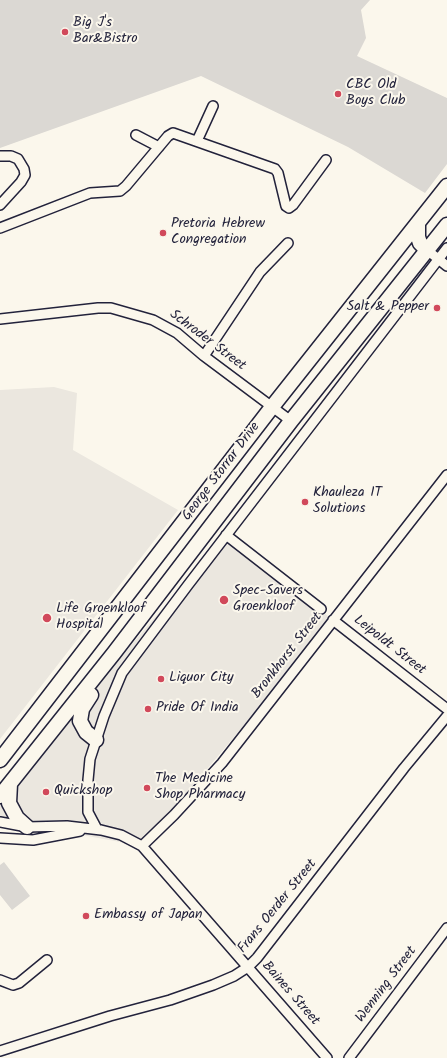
<!DOCTYPE html>
<style>
body{margin:0}
canvas{display:block;background:#fbf7ec}
</style>
<canvas width="447" height="1058"></canvas>
<script>
const ctx = document.querySelector('canvas').getContext('2d');
ctx.lineJoin = 'round';
function fillPath(path, color) {
  ctx.fillStyle = color;
  ctx.fill(path, 'evenodd');
}
function shape(rows) {
  const path = new Path2D();
  for (const r of rows) {
    path.moveTo(r[0], r[1]);
    for (let i = 2; i < r.length; i += 2) path.lineTo(r[i], r[i + 1]);
  }
  return path;
}
function trace(path, color, width, dash) {
  ctx.strokeStyle = color;
  ctx.lineWidth = width;
  ctx.lineCap = dash ? 'butt' : 'round';
  ctx.setLineDash(dash || []);
  ctx.stroke(path);
}
function label(font, color, halo, rows, align = 'center') {
  ctx.font = font + ' Kalam,sans-serif';
  ctx.lineWidth = 4;
  ctx.setLineDash([]);
  ctx.textBaseline = 'middle';
  ctx.strokeStyle = halo;
  ctx.fillStyle = color;
  for (const [text, x, y, turn = 0] of rows) {
    ctx.save();
    ctx.translate(x, y);
    ctx.rotate((+turn || 0) * Math.PI / 180);
    ctx.textAlign = isNaN(turn) ? turn : align;
    if (halo) ctx.strokeText(text, 0, 0);
    ctx.fillText(text, 0, 0);
    ctx.restore();
  }
}
fillPath(shape([
 [54,387,77,393,73,450,178,510,0,739,0,390],
 [226,535,333,620,142,846,0,820,0,797]
]), '#ebe7df');
fillPath(shape([
 [0,0,370,0,361,10,366,38,357,56,447,98,447,164,425,193,348,147,201,76,0,148],
 [4,862,30,896,12,910,0,895,0,865]
]), '#dbd8d3');
const minor = shape([
 [136,135,159,147],
 [197,141,213,106],
 [0,156,11,156,18,159,24,169,25,175,21,182,0,205],
 [0,228,90,193,120,191,126,186,168,136,173,133,275,169,278,173,286,206,289,208,293,205,326,160],
 [427,250,447,266],
 [0,319,98,308,111,308,153,320,177,333,204,356,291,421],
 [204,356,260,272,288,243],
 [226,535,321,609],
 [333,620,447,709],
 [0,822,27,827,67,826,101,830,121,835,142,846,327,1058],
 [97,829,88,812,88,780,90,759,104,716,122,673,188,585,447,248],
 [0,838,33,840,80,831],
 [142,846,174,815,222,763,447,475],
 [0,980,13,985,19,983,47,960],
 [0,1051,110,1016,170,1000,213,985,234,976,248,967,257,958,404,768,447,716],
 [349,1058,447,928]
]);
const primary = shape([
 [418,223,418,237,420,243,427,250],
 [91,695,82,709,80,721,86,732,96,740],
 [0,760,272,407,447,186],
 [10,784,9,803,17,818,27,827],
 [0,796,114,653,291,421,447,225]
]);
trace(minor, '#22223b', 12);
trace(primary, '#22223b', 17);
trace(minor, '#fbf7ec', 9);
trace(primary, '#fbf7ec', 14);
for (const [x, y, r, color] of [
 [65,32,4,"#d1495b"],
 [338,94,4,"#d1495b"],
 [163,233,4,"#d1495b"],
 [437,308,4,"#d1495b"],
 [305,502,4,"#d1495b"],
 [224,600,5,"#d1495b"],
 [47,618,5,"#d1495b"],
 [161,679,4,"#d1495b"],
 [148,709,4,"#d1495b"],
 [147,788,4,"#d1495b"],
 [46,792,4,"#d1495b"],
 [86,916,4,"#d1495b"]
]) {
  const dot = new Path2D();
  dot.arc(x, y, r, 0, 2 * Math.PI);
  ctx.fillStyle = color;
  ctx.fill(dot);
  trace(dot, '#fbf7ec', 1.5);
}
label('14px', '#22223b', '#fbf7ec', [
 ["Big J's",73,24],
 ["Bar&Bistro",73,40],
 ["CBC Old",346,86],
 ["Boys Club",346,102],
 ["Pretoria Hebrew",171,225],
 ["Congregation",171,241],
 ["Salt & Pepper",429,308,"right"],
 ["Khauleza IT",313,494],
 ["Solutions",313,510],
 ["Spec-Savers",233,592],
 ["Groenkloof",233,608],
 ["Life Groenkloof",56,610],
 ["Hospital",56,626],
 ["Liquor City",169,679],
 ["Pride Of India",156,709],
 ["The Medicine",155,780],
 ["Shop Pharmacy",155,796],
 ["Quickshop",54,792],
 ["Embassy of Japan",94,916]
], 'left');
label('14px', '#22223b', '#fbf7ec', [
 ["Schroder Street",207,341,37],
 ["George Storrar Drive",222,472,-53],
 ["Leipoldt Street",389,646,38],
 ["Bronkhorst Street",288,656,-52],
 ["Frans Oerder Street",278,907,-51],
 ["Wenning Street",387,985,-53],
 ["Baines Street",290,994,49]
]);
</script>
